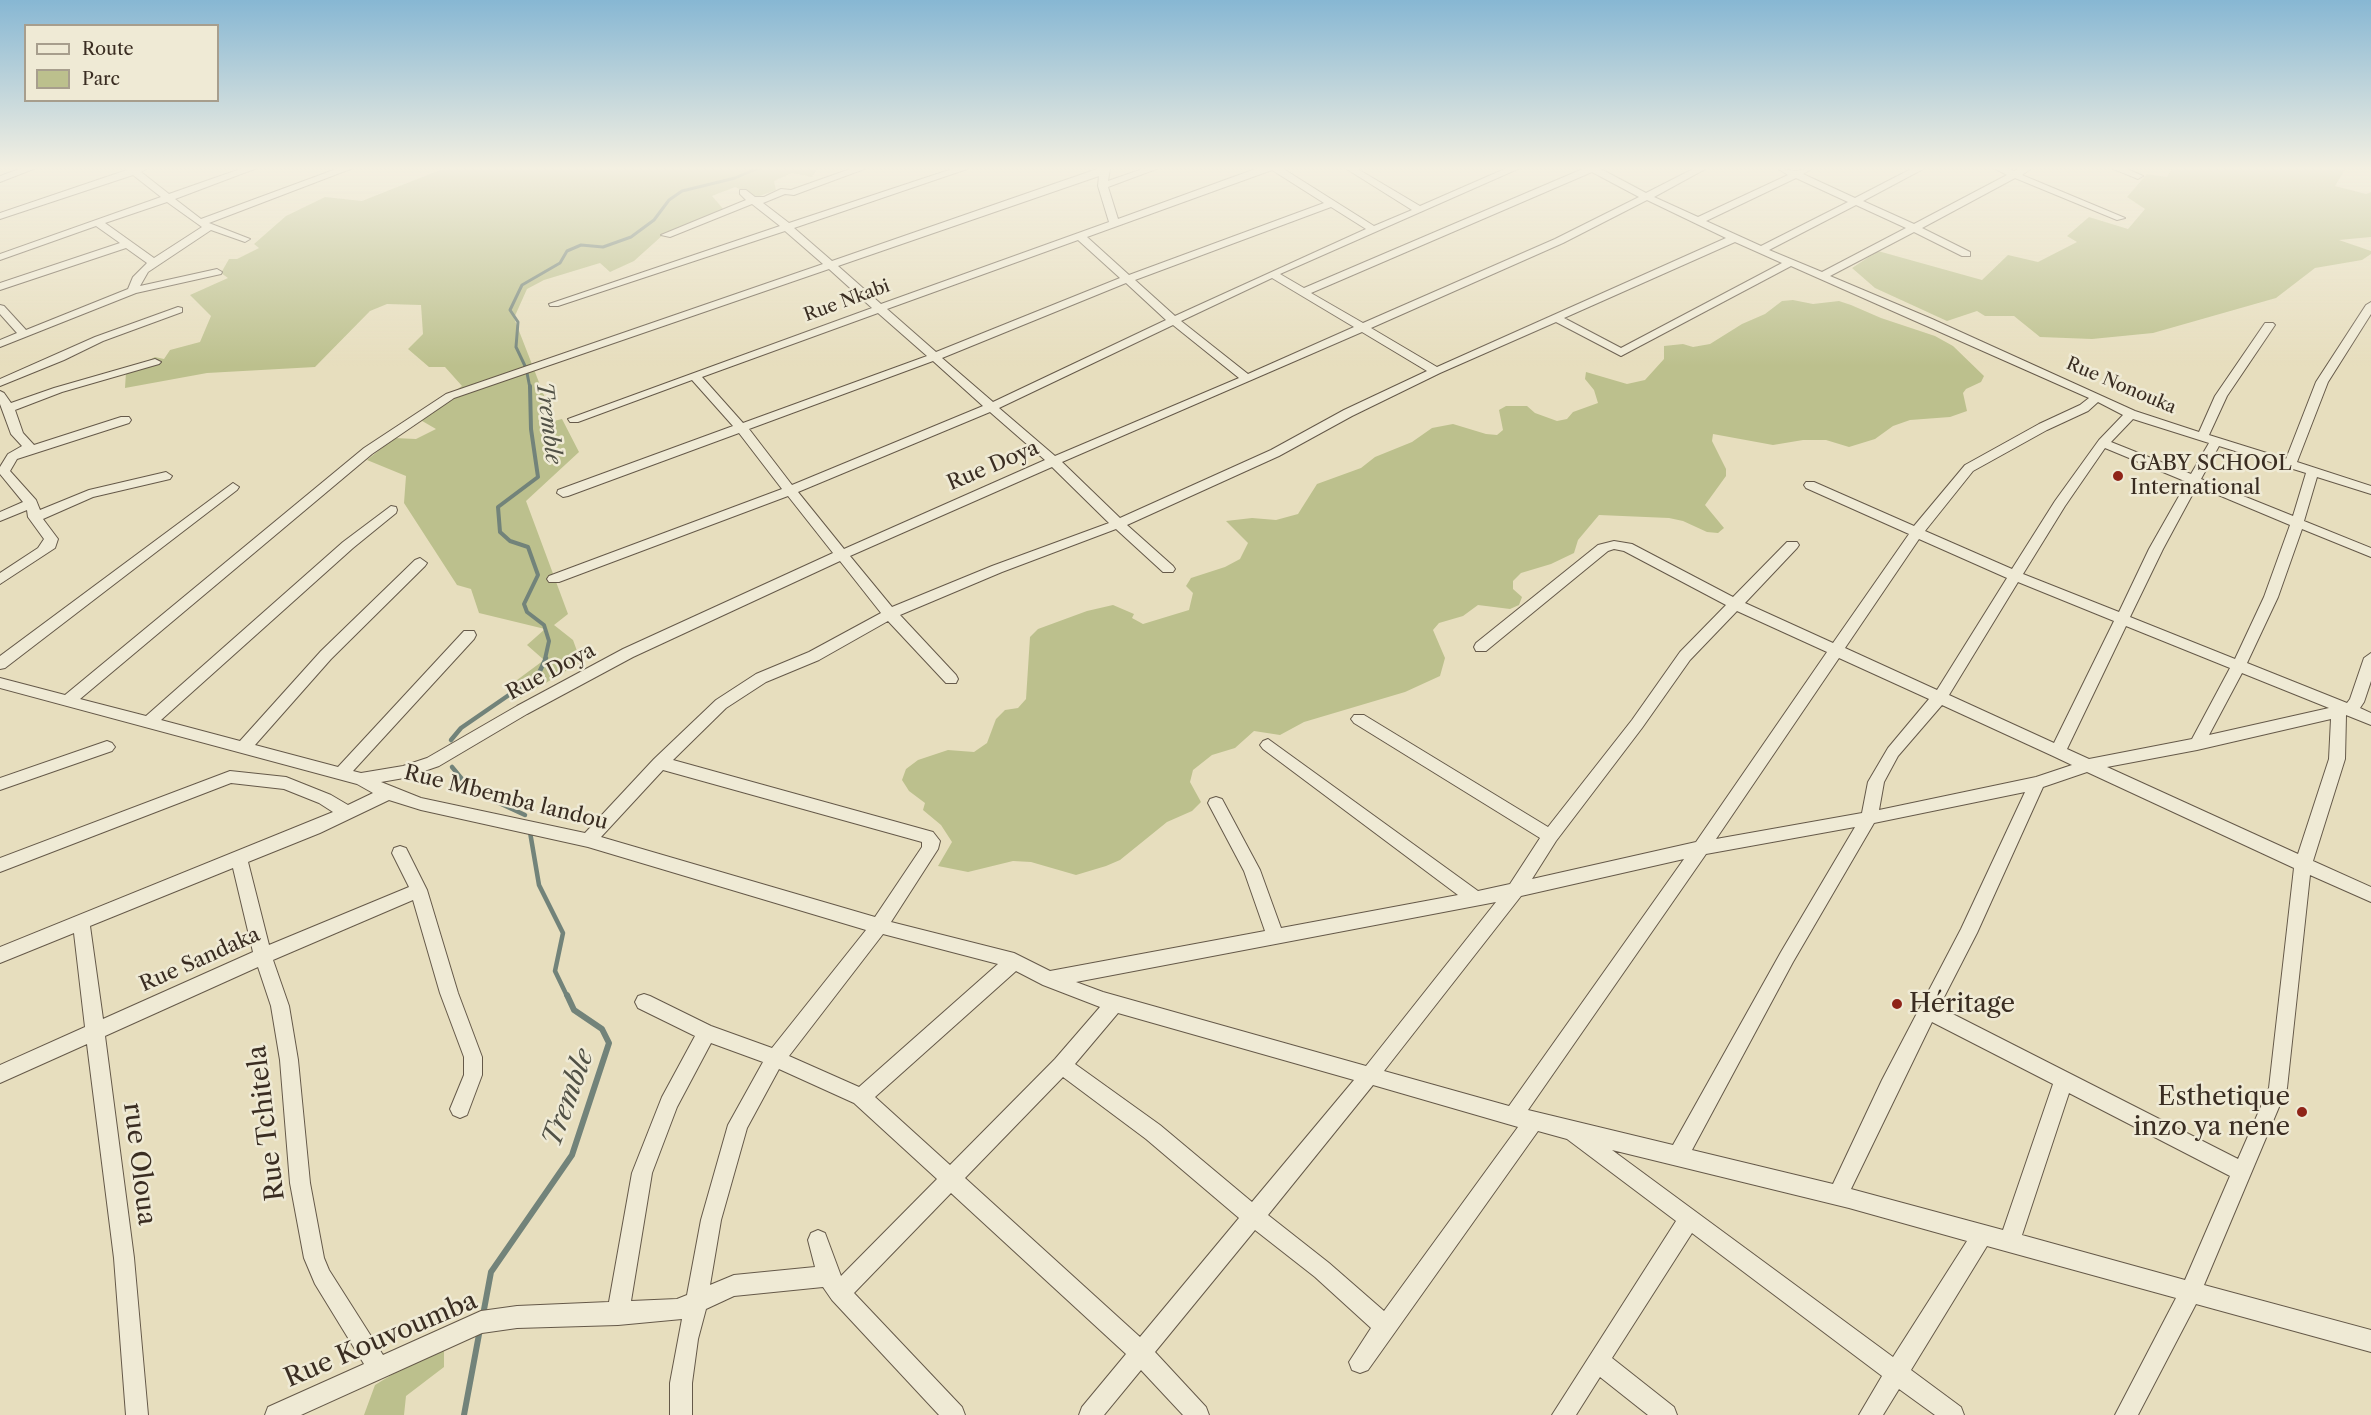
<!DOCTYPE html>
<meta charset="utf-8">
<style>
body{margin:0}
#map{position:relative;width:2371px;height:1415px;overflow:hidden;background:#e7debe;font-family:"Libre Caslon Text",serif}
canvas{display:block}
.legend{position:absolute;left:24px;top:24px;width:195px;height:78px;box-sizing:border-box;background:#efead5;border:2px solid #a79e8d;margin:0;padding:8px 10px;list-style:none;font-size:18px;color:#3a2d22}
.legend li{display:flex;align-items:center;gap:12px;height:30px}
.legend b{width:30px;border:2px solid #a79e8d}
</style>
<div id="map">
<canvas width="2371" height="1415"></canvas>
<ul class="legend">
<li><b style="height:8px;background:#efead5"></b>Route</li>
<li><b style="height:16px;background:#bcc08d"></b>Parc</li>
</ul>
</div>
<script>
const ctx = document.querySelector('canvas').getContext('2d');
ctx.lineJoin = 'round';
function fillPath(path, color) {
  ctx.fillStyle = color;
  ctx.fill(path, 'evenodd');
}
function shape(rows) {
  const path = new Path2D();
  for (const r of rows) {
    path.moveTo(r[0], r[1]);
    for (let i = 2; i < r.length; i += 2) path.lineTo(r[i], r[i + 1]);
  }
  return path;
}
function trace(path, color, width, dash) {
  ctx.strokeStyle = color;
  ctx.lineWidth = width;
  ctx.lineCap = dash ? 'butt' : 'round';
  ctx.setLineDash(dash || []);
  ctx.stroke(path);
}
function label(font, color, halo, rows, align = 'center') {
  ctx.font = font + ' "Libre Caslon Text",serif';
  ctx.lineWidth = 5;
  ctx.setLineDash([]);
  ctx.textBaseline = 'middle';
  ctx.strokeStyle = halo;
  ctx.fillStyle = color;
  for (const [text, x, y, turn = 0] of rows) {
    ctx.save();
    ctx.translate(x, y);
    ctx.rotate((+turn || 0) * Math.PI / 180);
    ctx.textAlign = isNaN(turn) ? turn : align;
    if (halo) ctx.strokeText(text, 0, 0);
    ctx.fillText(text, 0, 0);
    ctx.restore();
  }
}
fillPath(shape([
 [445,168,818,168,812,177,792,173,774,181,776,190,757,197,735,187,712,196,725,211,664,234,634,261,610,272,600,263,544,280,527,289,514,318,554,421,562,419,579,452,526,501,568,614,554,625,573,640,581,662,517,700,509,686,544,660,527,645,545,629,479,613,471,589,457,585,404,503,406,476,367,460,394,438,416,439,436,429,417,418,462,386,445,367,429,367,408,349,423,334,421,305,387,304,370,311,315,367,207,373,125,388,126,372,155,357,164,359,170,350,200,342,211,316,190,295,228,278,221,273,229,259,237,259,259,248,254,244,286,216,325,197,362,201],
 [2172,168,2346,168,2335,186,2366,194,2371,192,2371,237,2339,240,2371,251,2371,254,2362,260,2315,268,2276,298,2153,333,2092,339,2040,337,2014,316,1985,316,1977,311,1947,321,1875,288,1852,268,1878,251,1982,280,2008,255,2038,262,2077,242,2067,236,2089,217,2128,229,2145,209,2127,197,2147,174,2167,177],
 [1793,300,1813,304,1839,301,1851,305,1881,318,1935,336,1953,346,1984,376,1981,382,1966,389,1963,393,1967,411,1950,417,1910,420,1893,426,1875,439,1849,447,1826,440,1803,440,1773,445,1713,434,1712,441,1726,469,1726,476,1705,505,1724,528,1718,533,1707,532,1683,521,1669,518,1599,515,1578,540,1574,553,1551,564,1521,573,1513,581,1513,589,1522,597,1519,605,1510,609,1478,605,1463,616,1439,623,1433,630,1445,658,1440,676,1405,692,1304,722,1280,735,1254,731,1235,748,1212,755,1193,770,1190,782,1201,802,1192,811,1167,822,1120,860,1106,866,1076,875,1031,862,1013,861,968,872,938,866,952,842,941,825,923,810,925,803,909,791,902,780,906,769,918,760,948,750,974,752,987,743,996,719,1005,710,1018,708,1026,699,1030,637,1038,629,1087,611,1113,605,1134,614,1132,618,1143,624,1189,610,1193,593,1186,586,1191,578,1225,567,1240,559,1248,543,1226,521,1252,518,1276,520,1298,514,1317,484,1361,468,1375,457,1412,442,1432,428,1453,424,1486,434,1497,435,1503,430,1499,410,1506,406,1527,406,1535,413,1557,421,1567,419,1573,412,1598,403,1594,390,1585,379,1586,372,1627,384,1645,380,1664,359,1664,346,1683,344,1693,347,1710,344,1742,324,1765,314,1782,301],
 [444,1347,444,1367,406,1396,404,1415,364,1415,375,1385,424,1355]
]), '#bcc08d');
trace(shape([
 [751,171,760,168],
 [530,388,526,368,516,347,518,322,510,310,522,285,560,263,567,251,581,245,603,247,631,237,654,220,669,200,682,191,735,178,751,171,751,168]
]), '#72837a', 3);
trace(shape([
 [530,386,531,429,538,477,498,507,500,532,510,541,528,547,538,575,524,604,527,612,544,625,549,641,545,659]
]), '#72837a', 4);
trace(shape([
 [451,740,461,728,538,675,546,658],
 [452,767,471,790,525,815],
 [530,832,539,885,563,933,555,971,567,996]
]), '#72837a', 4.5);
trace(shape([
 [483,1315,491,1272,572,1155,609,1043,602,1029,574,1010,567,995],
 [464,1415,480,1329]
]), '#72837a', 6);
const street = shape([
 [22,168,36,168,0,182,0,176,22,168],
 [126,168,148,168,141,172,169,194,243,168,257,168,175,199,201,219,339,168,353,168,209,223,250,239,245,242,211,230,148,272,140,286,217,269,222,272,221,274,136,293,0,347,0,340,17,333,0,314,0,305,4,306,26,330,128,289,133,277,147,263,126,248,0,290,0,283,120,243,96,226,0,260,0,254,161,197,133,175,0,219,0,213,127,170,126,168],
 [167,202,202,227,154,258,105,223,167,202],
 [853,168,867,168,794,195,785,194,763,203,789,223,955,168,970,168,794,228,832,261,1100,168,1110,168,1108,181,1145,168,1159,168,1108,187,1118,219,1258,168,1282,168,1374,226,1412,210,1345,168,1356,168,1420,206,1507,168,1520,168,1280,274,1304,288,1585,168,1599,168,1646,193,1695,168,1707,168,1654,197,1698,217,1788,175,1777,168,1795,171,1813,168,1803,174,1855,198,1913,168,1925,168,1863,201,1914,224,2007,175,1994,168,2007,168,2014,171,2020,168,2032,168,2022,175,2125,218,2117,220,2015,178,1922,228,1970,252,1970,256,1962,256,1914,232,1830,276,1932,319,2135,411,2199,432,2215,396,2265,323,2273,323,2275,325,2227,396,2209,435,2286,459,2316,382,2366,305,2371,302,2371,314,2328,382,2297,462,2371,486,2371,494,2317,477,2304,521,2371,548,2371,557,2302,529,2278,597,2247,663,2347,703,2350,699,2364,658,2371,653,2371,681,2364,702,2360,708,2371,713,2371,725,2346,715,2345,759,2313,861,2371,887,2371,902,2310,875,2287,1088,2204,1285,2371,1330,2371,1352,2196,1304,2138,1415,2115,1415,2176,1298,1987,1246,1911,1370,1961,1407,1964,1415,1935,1415,1899,1389,1883,1415,1859,1415,1882,1376,1692,1233,1612,1358,1674,1407,1677,1415,1648,1415,1600,1377,1576,1415,1552,1415,1676,1221,1567,1139,1538,1131,1368,1370,1360,1373,1352,1370,1349,1362,1371,1328,1315,1277,1255,1230,1155,1352,1206,1407,1209,1415,1183,1415,1141,1370,1104,1415,1079,1415,1082,1407,1126,1354,951,1193,854,1293,962,1407,965,1415,939,1415,832,1300,823,1287,734,1296,706,1309,698,1339,692,1383,692,1415,670,1415,670,1383,682,1319,618,1325,517,1328,482,1333,301,1415,265,1415,268,1407,364,1364,315,1284,304,1258,290,1183,280,1060,271,1006,258,967,105,1036,134,1258,148,1415,126,1415,114,1258,87,1044,0,1083,0,1065,85,1027,74,933,0,963,0,947,333,812,319,803,284,789,231,783,0,872,0,858,230,771,286,777,331,795,348,805,373,793,357,784,0,688,0,678,65,695,364,448,446,394,823,264,785,231,558,306,550,306,549,304,780,226,752,204,670,237,661,235,746,200,740,194,740,190,746,190,755,197,764,197,781,189,791,190,853,168],
 [1272,170,1324,203,1129,275,1087,237,1272,170],
 [1592,172,1639,197,1555,239,1363,323,1311,293,1592,172],
 [1099,176,1098,186,1109,222,881,304,838,266,1099,176],
 [1796,178,1848,202,1761,246,1706,221,1796,178],
 [1647,200,1726,238,1437,367,1371,328,1563,243,1647,200],
 [1856,205,1906,228,1822,272,1769,250,1856,205],
 [1331,207,1366,229,1175,316,1135,280,1331,207],
 [1078,240,1120,278,936,352,887,309,1078,240],
 [1735,242,1782,263,1621,348,1564,318,1735,242],
 [1791,266,2089,398,2080,405,2039,424,1965,465,1914,526,1814,482,1806,482,1804,485,1806,488,1909,534,1833,643,1745,603,1797,548,1799,545,1797,542,1787,542,1733,597,1632,544,1614,541,1598,545,1476,643,1474,647,1476,651,1486,651,1608,551,1614,549,1624,551,1726,605,1680,652,1632,720,1548,827,1364,715,1354,715,1351,719,1354,723,1540,838,1510,884,1478,891,1268,739,1263,741,1260,745,1263,749,1458,895,1281,928,1260,870,1222,799,1216,797,1210,799,1208,803,1244,871,1265,931,1050,971,1014,953,891,922,938,849,940,841,933,832,673,760,726,708,766,682,819,660,888,621,946,683,956,683,958,679,956,675,900,615,1002,572,1116,529,1163,572,1173,572,1175,569,1173,566,1127,525,1279,456,1352,416,1440,373,1556,322,1621,356,1791,266],
 [829,269,872,308,568,419,570,422,578,422,692,380,733,426,558,490,557,493,563,497,568,496,739,433,782,489,549,576,547,579,549,582,559,582,788,496,833,553,623,649,517,706,427,758,403,766,361,773,353,771,474,639,476,635,474,631,464,631,338,767,255,745,331,659,425,566,427,563,420,558,415,560,321,651,240,741,161,720,353,548,396,513,397,510,396,507,391,506,343,542,146,716,80,699,372,454,454,398,829,269],
 [1272,278,1354,327,1248,374,1181,321,1272,278],
 [1126,283,1166,320,993,402,942,358,1126,283],
 [878,313,927,356,743,423,702,377,878,313],
 [1173,325,1239,378,1055,456,999,408,1173,325],
 [1362,332,1427,371,1344,410,1271,450,1120,518,1062,462,1362,332],
 [933,361,983,406,792,485,749,429,933,361],
 [2098,402,2123,415,2099,440,2055,501,2012,569,1925,531,1973,471,2047,430,2088,411,2098,402],
 [990,412,1045,460,844,549,798,492,990,412],
 [2133,419,2209,443,2191,474,2111,442,2133,419],
 [2219,446,2306,473,2293,516,2201,479,2219,446],
 [2105,448,2187,482,2149,549,2119,612,2023,574,2065,506,2105,448],
 [1052,467,1109,523,992,566,892,607,850,556,1052,467],
 [2197,486,2290,525,2264,597,2235,659,2130,617,2163,549,2197,486],
 [1919,539,2007,578,1937,690,1845,648,1919,539],
 [840,561,881,613,809,652,756,674,716,700,654,759,585,833,421,798,381,782,404,778,439,766,527,714,633,657,840,561],
 [2018,582,2114,621,2054,743,1949,695,2018,582],
 [1737,611,1827,652,1696,842,1532,879,1556,841,1642,728,1690,660,1737,611],
 [2126,626,2230,668,2192,739,2089,759,2067,749,2126,626],
 [1839,658,1929,699,1888,748,1868,782,1862,813,1716,839,1839,658],
 [2242,673,2329,708,2209,735,2242,673],
 [1942,705,2053,756,2072,765,2036,777,1879,810,1884,782,1898,756,1942,705],
 [2331,719,2329,759,2298,854,2107,767,2197,750,2331,719],
 [663,770,922,842,922,847,875,917,601,837,663,770],
 [2087,772,2294,868,2269,1088,2238,1159,1939,1007,1977,933,2043,787,2087,772],
 [2025,792,1961,929,1882,1080,1833,1184,1692,1150,1793,962,1874,823,2025,792],
 [389,800,421,810,588,847,866,930,772,1048,711,1026,650,996,644,994,638,996,635,1002,638,1008,695,1036,662,1097,632,1173,609,1302,517,1306,481,1311,383,1355,329,1270,324,1258,310,1183,298,1060,289,1006,273,960,413,900,440,993,464,1057,464,1075,450,1109,453,1115,460,1118,467,1115,482,1075,482,1057,458,993,427,890,406,848,400,846,394,848,392,853,409,887,269,945,248,862,320,833,389,800],
 [1855,827,1781,952,1673,1145,1528,1110,1706,854,1855,827],
 [1684,859,1509,1106,1384,1071,1521,896,1684,859],
 [233,868,253,952,103,1019,90,926,233,868],
 [1496,902,1366,1066,1103,992,1076,982,1496,902],
 [883,934,998,964,859,1087,789,1056,883,934],
 [1016,971,1043,985,1100,1007,1055,1059,950,1165,875,1097,1016,971],
 [1118,1013,1354,1080,1252,1202,1160,1125,1075,1064,1118,1013],
 [1932,1022,2053,1084,2003,1230,1851,1189,1932,1022],
 [711,1043,763,1062,728,1125,701,1220,687,1295,677,1299,631,1301,652,1173,677,1107,711,1043],
 [779,1069,854,1103,937,1179,841,1276,825,1233,818,1230,811,1233,808,1240,815,1267,734,1275,710,1285,721,1220,747,1128,779,1069],
 [1063,1077,1146,1139,1239,1218,1140,1337,965,1178,1063,1077],
 [1373,1085,1518,1127,1384,1311,1329,1263,1268,1215,1373,1085],
 [2069,1093,2230,1176,2185,1280,2022,1235,2069,1093],
 [1612,1150,1849,1208,1967,1241,1893,1357,1612,1150],
 [2111,168,2125,168,2143,176,2138,179,2111,168],
 [178,307,182,308,182,312,103,341,64,360,0,386,0,379,95,337,178,307],
 [155,359,161,362,159,364,62,392,15,410,23,433,34,445,121,417,129,417,131,420,129,423,17,459,10,471,36,500,40,510,89,490,166,472,172,476,170,479,93,497,43,519,58,539,55,548,0,584,0,573,38,548,44,539,28,517,27,510,0,521,0,512,23,502,0,474,0,467,8,454,22,446,11,434,0,404,0,391,4,393,11,403,54,388,155,359],
 [233,483,239,487,237,490,5,668,0,669,0,656,233,483],
 [107,741,112,743,115,747,112,751,0,790,0,778,107,741]
]);
trace(street, '#655949', 2);
fillPath(street, '#efead5');
const sky = ctx.createLinearGradient(0, 0, 0, 366);
sky.addColorStop(0, '#87b7d3');
sky.addColorStop(0.46, '#f4f0e2');
sky.addColorStop(1, '#f4f0e200');
ctx.fillStyle = sky;
ctx.fillRect(0, 0, 2371, 366);
for (const [x, y, r, color] of [
 [2118,476,6,"#8f2418"],
 [1897,1004,6,"#8f2418"],
 [2302,1112,6,"#8f2418"]
]) {
  const dot = new Path2D();
  dot.arc(x, y, r, 0, 2 * Math.PI);
  ctx.fillStyle = color;
  ctx.fill(dot);
  trace(dot, '#efead5', 2);
}
label('18px', '#3a2d22', '#efead5', [
 ["Rue Nkabi",847,301,-20],
 ["Rue Nonouka",2121,386,23]
]);
label('21px', '#3a2d22', '#efead5', [
 ["GABY SCHOOL",2130,464],
 ["International",2130,488]
], 'left');
label('21px', '#3a2d22', '#efead5', [
 ["Rue Doya",993,466,-23],
 ["Rue Doya",551,672,-28],
 ["Rue Mbemba landou",506,798,14],
 ["Rue Sandaka",200,960,-24]
]);
label('italic 22px', '#515146', '#efead5', [
 ["Tremble",548,423,83]
]);
label('26px', '#3a2d22', '#efead5', [
 ["Héritage",1909,1004],
 ["Esthetique",2290,1097,"right"],
 ["inzo ya nene",2290,1127,"right"]
], 'left');
label('26px', '#3a2d22', '#efead5', [
 ["Rue Tchitela",267,1123,-97],
 ["rue Oloua",139,1164,83],
 ["Rue Kouvoumba",381,1340,-23]
]);
label('italic 27px', '#515146', '#efead5', [
 ["Tremble",569,1098,-70]
]);
</script>
